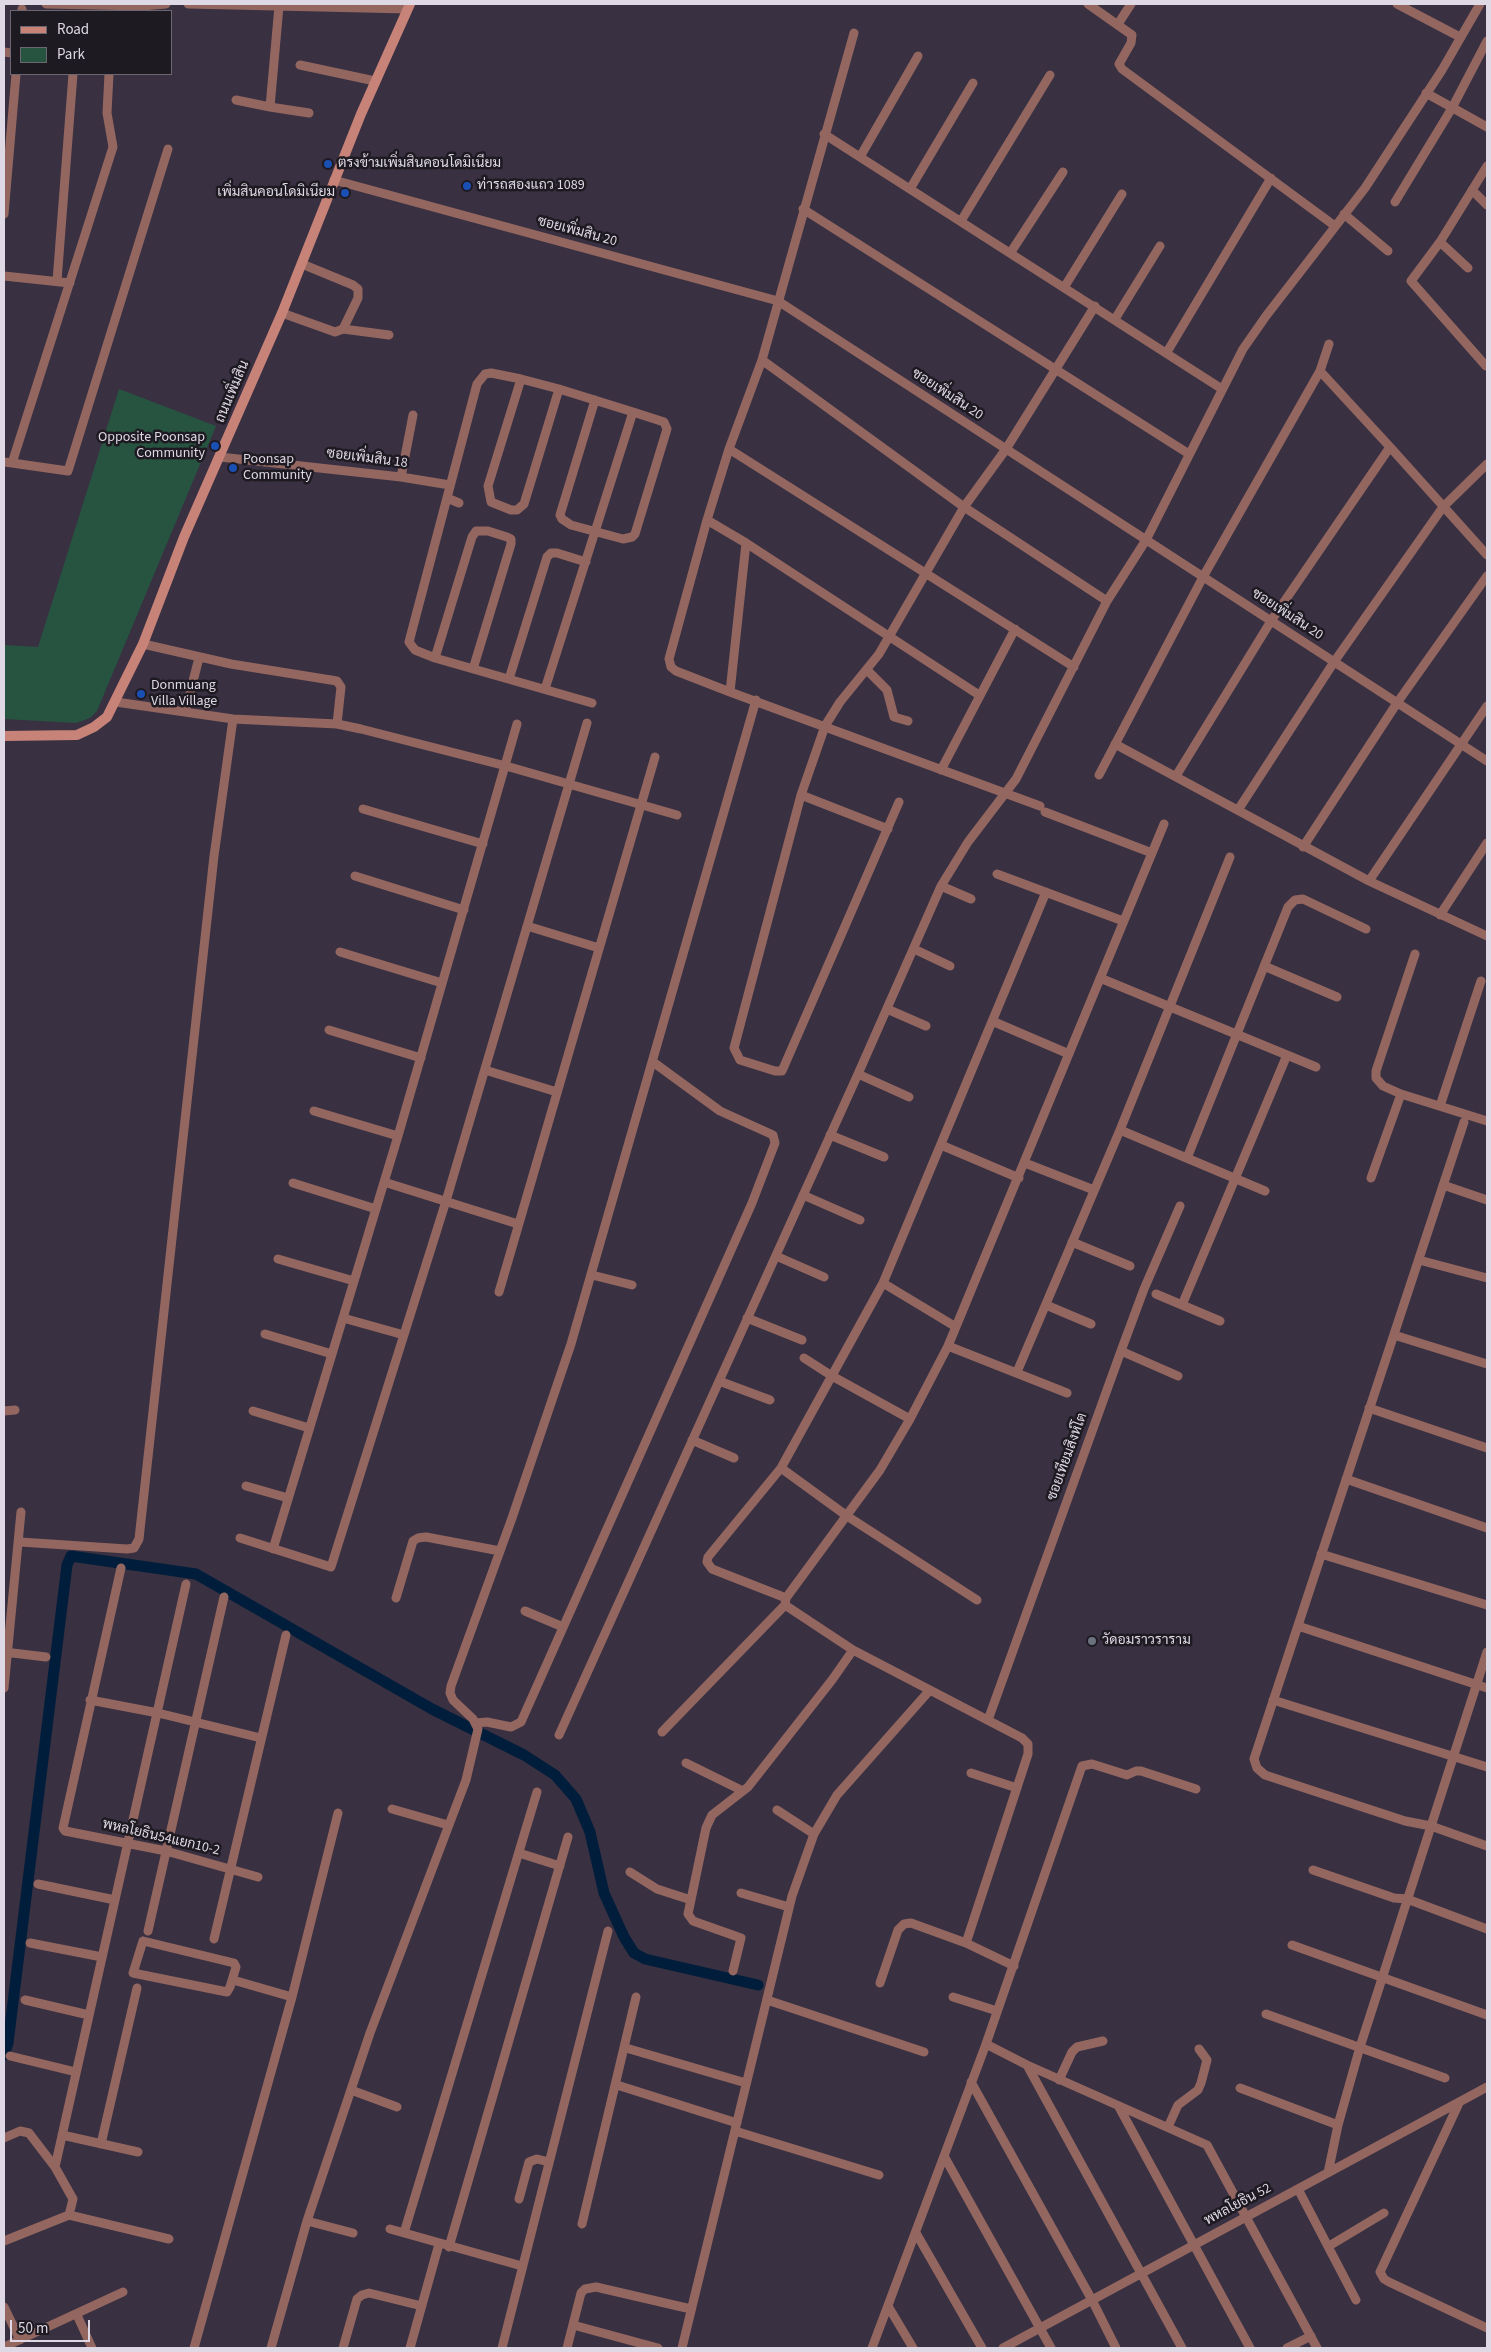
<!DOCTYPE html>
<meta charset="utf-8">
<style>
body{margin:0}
#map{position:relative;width:1491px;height:2352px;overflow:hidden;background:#393042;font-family:"Source Sans 3",sans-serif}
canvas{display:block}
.frame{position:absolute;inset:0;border:5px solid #ded9e4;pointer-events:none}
.legend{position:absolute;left:10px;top:10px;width:162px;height:65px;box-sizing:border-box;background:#1e1a22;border:1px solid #6b6670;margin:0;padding:6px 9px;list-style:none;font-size:15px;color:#ded9e4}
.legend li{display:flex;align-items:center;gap:10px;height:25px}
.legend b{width:25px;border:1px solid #6b6670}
.scale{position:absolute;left:10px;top:2320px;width:80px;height:22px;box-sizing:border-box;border:2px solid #ded9e4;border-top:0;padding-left:6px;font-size:15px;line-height:18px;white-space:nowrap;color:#ded9e4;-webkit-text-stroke:4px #1e1a22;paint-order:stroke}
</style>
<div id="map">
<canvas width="1491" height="2352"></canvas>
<div class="frame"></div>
<ul class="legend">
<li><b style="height:6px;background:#c78378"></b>Road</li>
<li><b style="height:14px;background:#275440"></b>Park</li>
</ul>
<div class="scale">50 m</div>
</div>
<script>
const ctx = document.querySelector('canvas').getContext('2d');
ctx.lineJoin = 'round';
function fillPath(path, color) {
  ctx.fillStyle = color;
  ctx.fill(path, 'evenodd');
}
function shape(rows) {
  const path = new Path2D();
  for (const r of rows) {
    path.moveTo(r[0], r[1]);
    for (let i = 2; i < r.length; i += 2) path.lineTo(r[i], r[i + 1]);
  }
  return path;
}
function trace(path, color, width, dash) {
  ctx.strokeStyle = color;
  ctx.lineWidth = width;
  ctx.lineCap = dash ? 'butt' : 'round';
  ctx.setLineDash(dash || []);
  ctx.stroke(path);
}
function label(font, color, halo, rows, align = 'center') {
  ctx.font = font + ' "Source Sans 3",Sarabun,sans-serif';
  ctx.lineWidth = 5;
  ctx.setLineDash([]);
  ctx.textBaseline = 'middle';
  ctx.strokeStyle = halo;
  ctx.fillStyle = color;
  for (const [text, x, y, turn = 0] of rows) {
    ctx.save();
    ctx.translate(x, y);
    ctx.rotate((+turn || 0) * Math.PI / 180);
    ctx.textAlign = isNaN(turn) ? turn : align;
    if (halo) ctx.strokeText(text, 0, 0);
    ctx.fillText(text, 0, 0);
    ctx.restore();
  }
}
fillPath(shape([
 [119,389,216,426,97,711,90,718,76,723,4,719,4,645,38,647]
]), '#275440');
trace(shape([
 [4,2055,8,2043,67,1565,71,1556,196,1574,432,1709,524,1755,555,1775,576,1799,590,1832,604,1893,624,1937,634,1953,645,1959,758,1985]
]), '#001e3b', 11);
trace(shape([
 [46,4,142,6,166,4],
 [188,4,408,9],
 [1088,4,1132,35,1131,43,1119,64,1122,69,1335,226],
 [1397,4,1460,37],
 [22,11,22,9],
 [1118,24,1131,4],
 [854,33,762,360,729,449,707,520,669,659,671,667,676,671,730,692,1040,806],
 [4,52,11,53],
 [300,65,375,81],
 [1426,93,1487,127],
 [236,100,270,107,279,6],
 [270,107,309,113],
 [824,134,1222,389],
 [860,157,918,56],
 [334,180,778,301,1487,761],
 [910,189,973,83],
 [1472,190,1487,205],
 [1395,202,1452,108,1487,41],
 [803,209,1189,454],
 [4,214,16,74],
 [1344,214,1388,251],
 [961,221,1050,75],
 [1440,242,1468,268],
 [1011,252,1063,172],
 [4,276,70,283],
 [57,281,73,74],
 [1065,286,1122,194],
 [282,313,335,332,343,329,358,298,358,289,353,285,302,264],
 [1115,319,1160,246],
 [343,329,389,335],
 [1167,352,1271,178],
 [762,360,964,507,1107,601],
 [1486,366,1411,281,1440,242,1487,166],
 [521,379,488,486,491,502,511,510,517,510,524,504,559,389],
 [1390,447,1487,555],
 [729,449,1074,667],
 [220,457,401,477,450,485],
 [4,462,12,463,113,147,107,113,109,74],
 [12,463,68,471,168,149],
 [401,477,413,415],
 [447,498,459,503],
 [707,520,746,543,979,695],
 [143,644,231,664,337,681,341,687,337,724],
 [435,658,472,537,476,531,488,531,507,537,511,539,511,544,473,669],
 [867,670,887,690,894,717,908,721],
 [509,679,547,557,551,553,557,553,586,562],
 [545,689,633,412],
 [730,692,746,543],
 [116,702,233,719,337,724,361,729,506,766,677,815],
 [592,703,435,658,415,650,409,642,477,384,485,374,491,373,521,379,559,389,633,412,664,422,667,429,635,534,632,537,623,539,571,525,562,519,560,515,595,400],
 [185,712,199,658],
 [1115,744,1369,881,1487,936],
 [941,770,1015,629],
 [1099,775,1203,577,1320,371,1329,344],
 [1176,776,1271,621,1390,447,1320,371],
 [801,795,888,829],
 [899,802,782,1071,775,1071,740,1060,734,1048,801,795,825,726,840,702,879,654,964,507,1006,449,1095,306],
 [363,809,483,844],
 [1238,810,1334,662,1443,507,1487,464],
 [1045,812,1152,853],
 [1303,847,1397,703,1487,576],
 [997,874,1123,921],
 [355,876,464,910],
 [1369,881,1487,706],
 [941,886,971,899],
 [1440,915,1487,843],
 [527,926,599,948],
 [914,949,950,966],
 [340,952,442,983],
 [1415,954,1376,1071,1376,1078,1383,1086,1401,1094,1487,1121],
 [1264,966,1337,997],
 [1100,978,1316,1067],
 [887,1009,926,1026],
 [992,1021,1069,1054],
 [329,1030,421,1058],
 [485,1070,557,1092],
 [858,1074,909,1097],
 [1440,1106,1481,981],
 [314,1111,398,1136],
 [1464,1122,1254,1759,1257,1768,1265,1775,1405,1821,1431,1826,1487,1846],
 [1120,1130,1265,1191],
 [830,1135,884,1157],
 [941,1145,1019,1178],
 [1187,1158,1288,907,1295,900,1303,899,1366,929],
 [1025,1163,1094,1190],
 [1371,1178,1401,1094],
 [384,1182,518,1224],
 [293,1183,376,1209],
 [1443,1185,1487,1200],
 [803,1195,860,1220],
 [1072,1242,1130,1266],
 [776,1256,824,1277],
 [278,1259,354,1281],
 [1419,1260,1487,1278],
 [592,1275,632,1285],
 [883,1283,956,1327],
 [499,1292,655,757],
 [1156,1294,1220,1321],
 [1046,1305,1091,1324],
 [1182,1305,1287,1055],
 [343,1318,404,1335],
 [747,1318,802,1340],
 [265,1334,332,1354],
 [1394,1335,1487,1364],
 [948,1346,1067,1393],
 [1121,1351,1178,1376],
 [804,1358,832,1376,910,1419],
 [1017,1372,1120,1130,1230,857],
 [719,1381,770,1400],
 [1369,1408,1487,1448],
 [4,1411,15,1410],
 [253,1411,309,1428],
 [692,1440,734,1458],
 [781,1468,847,1516,977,1600],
 [1346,1479,1487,1528],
 [246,1486,288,1498],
 [240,1538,331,1567,446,1201,587,723],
 [20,1542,127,1549,134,1548,139,1539,214,856,233,719],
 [273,1549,398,1136,517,724],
 [1321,1554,1487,1605],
 [121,1568,63,1828,65,1831,166,1851,258,1877],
 [396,1598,413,1541,418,1538,426,1537,500,1551],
 [786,1598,712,1569,707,1562,708,1557,781,1468,883,1283,1046,892],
 [785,1605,853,1650,1022,1738,1028,1744,1028,1754,966,1943],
 [525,1611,563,1627],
 [1298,1626,1487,1688],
 [4,1652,46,1657],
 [4,1688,21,1512],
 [90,1700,158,1713,261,1738],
 [1273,1700,1487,1767],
 [988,1720,1121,1351,1144,1289,1180,1206],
 [475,1723,487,1722,511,1727,521,1722,752,1203,775,1143,773,1135,720,1111,653,1062],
 [662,1732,785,1605,786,1598,880,1470,910,1419,948,1346,1164,824],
 [559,1735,858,1074,941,886,968,842,1016,779,1107,601,1146,540,1243,349,1266,316,1365,188,1442,70,1480,4],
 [686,1763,743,1791],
 [971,1773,1017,1788],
 [392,1809,448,1825],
 [777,1810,814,1834],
 [519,1853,560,1866],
 [1313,1870,1394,1898,1407,1899,1487,1929],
 [630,1872,657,1889,691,1900],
 [38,1884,115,1900],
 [741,1893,789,1907],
 [148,1931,224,1597],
 [214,1939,286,1635],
 [143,1941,234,1963,236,1967,230,1987,227,1992,133,1973,143,1941],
 [30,1943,102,1957],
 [1292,1945,1487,2015],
 [733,1971,741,1938,693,1921,688,1914,706,1828,712,1815,748,1787,832,1680,853,1650],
 [233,1980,292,1997],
 [880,1983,898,1930,904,1924,911,1923,966,1943,1014,1966],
 [953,1997,997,2011],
 [25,2000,89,2015],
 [767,2000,924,2052],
 [1266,2014,1445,2078],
 [986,2044,1027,2065,1207,2145,1317,2348],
 [626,2048,746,2083],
 [10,2056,76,2072],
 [1027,2065,1182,2348],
 [1059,2080,1072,2052,1077,2047,1103,2041],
 [971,2082,1092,2300,1116,2348],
 [617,2085,737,2123],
 [1240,2088,1338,2125],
 [351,2090,397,2107],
 [1459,2103,1380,2272,1384,2279,1389,2282,1487,2328],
 [1119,2107,1250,2348],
 [1168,2127,1178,2105,1198,2090,1201,2083,1207,2060,1199,2049],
 [735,2131,879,2175],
 [62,2135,138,2152],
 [4,2138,20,2131,29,2133,55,2167,73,2199,69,2215],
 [101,2144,137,1988],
 [944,2156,1051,2348],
 [55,2167,186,1584],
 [1328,2173,1338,2125,1360,2047,1487,1652],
 [1298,2189,1356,2300],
 [519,2199,529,2162,537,2159,549,2162],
 [307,2221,353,2233],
 [582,2224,636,1997],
 [390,2229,522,2266],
 [404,2233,537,1792],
 [916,2233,982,2348],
 [4,2241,69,2215,169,2239],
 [1329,2246,1384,2213],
 [449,2247,568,1837],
 [888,2306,913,2348],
 [4,2307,20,2340],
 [77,2315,92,2348],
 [573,2325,658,2348],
 [4,2347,123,2292],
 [194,2348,292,1997,338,1813],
 [271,2348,307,2221,370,2033,466,1780,478,1729,473,1719,453,1700,450,1693,451,1686,512,1518,571,1344,756,700],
 [343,2348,357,2299,362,2295,369,2293,422,2306],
 [410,2348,439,2244],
 [502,2348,608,1931],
 [567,2348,581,2293,585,2289,596,2287,691,2309],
 [682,2348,792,1896,814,1834,837,1795,930,1690],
 [872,2348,986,2044,1082,1766,1092,1764,1127,1775,1136,1771,1141,1771,1196,1789],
 [1003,2348,1487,2087],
 [1287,2348,1311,2336]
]), '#936760', 9);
trace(shape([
 [4,736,77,735,94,727,107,717,143,644,184,537,282,313,361,114,410,4]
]), '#c78378', 10);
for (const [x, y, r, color] of [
 [328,164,5,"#1a4fb4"],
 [467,186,5,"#1a4fb4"],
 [345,193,5,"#1a4fb4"],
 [215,446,5,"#1a4fb4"],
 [233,468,5,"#1a4fb4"],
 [141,694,5,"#1a4fb4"],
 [1092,1641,5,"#6b7280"]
]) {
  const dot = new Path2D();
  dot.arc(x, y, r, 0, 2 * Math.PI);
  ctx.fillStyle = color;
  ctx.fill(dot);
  trace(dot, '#1e1a22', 2);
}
label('14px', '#ded9e4', '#1e1a22', [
 ["ตรงข้ามเพิ่มสินคอนโดมิเนียม",338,164],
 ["ท่ารถสองแถว 1089",477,186],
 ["เพิ่มสินคอนโดมิเนียม",335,193,"right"],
 ["Opposite Poonsap",205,438,"right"],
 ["Community",205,454,"right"],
 ["Poonsap",243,460],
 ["Community",243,476],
 ["Donmuang",151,686],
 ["Villa Village",151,702],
 ["วัดอมราวราราม",1102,1641]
], 'left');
label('14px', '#ded9e4', '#1e1a22', [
 ["ซอยเพิ่มสิน 20",577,232,15],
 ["ถนนเพิ่มสิน",233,392,-67],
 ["ซอยเพิ่มสิน 20",947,395,33],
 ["ซอยเพิ่มสิน 18",367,459,7],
 ["ซอยเพิ่มสิน 20",1287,615,33],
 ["ซอยเทียมสิงห์โต",1068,1457,-70],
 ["พหลโยธิน54แยก10-2",161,1838,13],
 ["พหลโยธิน 52",1238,2205,-28]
]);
</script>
